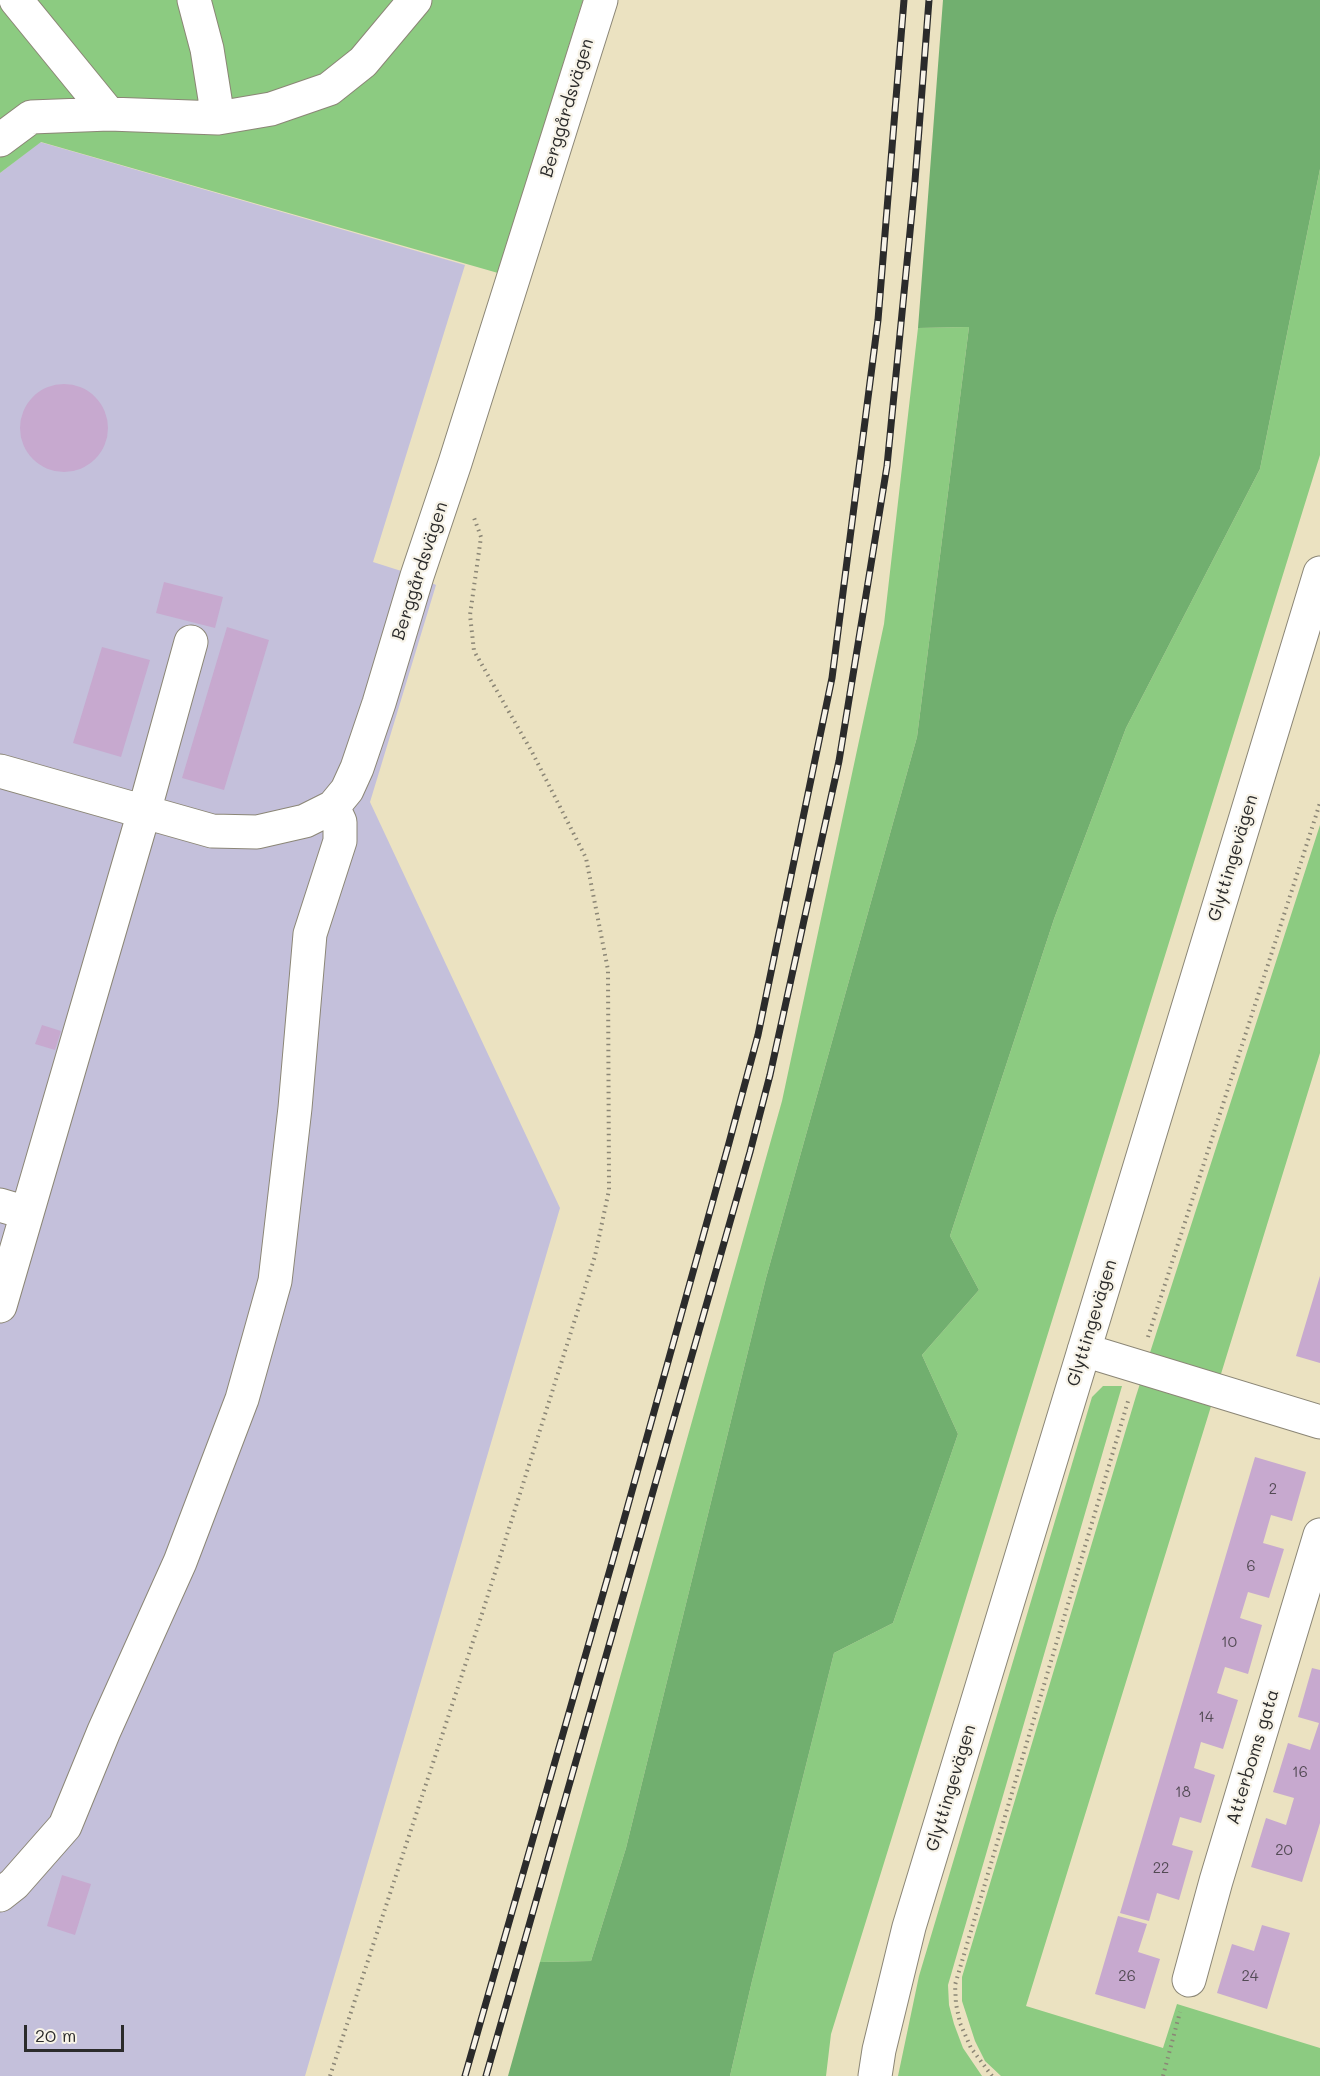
<!DOCTYPE html>
<meta charset="utf-8">
<style>
body{margin:0}
#map{position:relative;width:1320px;height:2076px;overflow:hidden;background:#ebe2c1;font-family:Mali,sans-serif}
canvas{display:block}
.scale{position:absolute;left:24px;top:2025px;width:100px;height:27px;box-sizing:border-box;border:3px solid #2b2b2b;border-top:0;padding-left:8px;font-size:18px;line-height:21px;white-space:nowrap;color:#2b2b2b;-webkit-text-stroke:4px #f7f3e8;paint-order:stroke}
</style>
<div id="map">
<canvas width="1320" height="2076"></canvas>
<div class="scale">20 m</div>
</div>
<script>
const ctx = document.querySelector('canvas').getContext('2d');
ctx.lineJoin = 'round';
function fillPath(path, color) {
  ctx.fillStyle = color;
  ctx.fill(path, 'evenodd');
}
function shape(rows) {
  const path = new Path2D();
  for (const r of rows) {
    if (r.length === 3) {
      path.moveTo(r[0] + r[2], r[1]);
      path.arc(r[0], r[1], r[2], 0, 2 * Math.PI);
      continue;
    }
    path.moveTo(r[0], r[1]);
    for (let i = 2; i < r.length; i += 2) path.lineTo(r[i], r[i + 1]);
  }
  return path;
}
function trace(path, color, width, dash) {
  ctx.strokeStyle = color;
  ctx.lineWidth = width;
  ctx.lineCap = dash ? 'butt' : 'round';
  ctx.setLineDash(dash || []);
  ctx.stroke(path);
}
function label(font, color, halo, rows, align = 'center') {
  ctx.font = font + ' Mali,sans-serif';
  ctx.lineWidth = 4.5;
  ctx.setLineDash([]);
  ctx.textBaseline = 'middle';
  ctx.strokeStyle = halo;
  ctx.fillStyle = color;
  for (const [text, x, y, turn = 0] of rows) {
    ctx.save();
    ctx.translate(x, y);
    ctx.rotate((+turn || 0) * Math.PI / 180);
    ctx.textAlign = isNaN(turn) ? turn : align;
    if (halo) ctx.strokeText(text, 0, 0);
    ctx.fillText(text, 0, 0);
    ctx.restore();
  }
}
fillPath(shape([
 [40,142,465,265,373,562,417,576,436,585,370,802,560,1208,305,2076,0,2076,0,173]
]), '#c4c0db');
fillPath(shape([
 [0,0,583,0,498,273,41,142,0,173],
 [1320,169,1320,455,831,2034,826,2076,730,2076,752,1981,834,1653,893,1623,958,1434,922,1355,979,1290,950,1236,1054,919,1126,728,1260,469],
 [969,327,917,737,766,1278,626,1848,591,1961,540,1962,782,1101,884,624,918,328],
 [1320,825,1320,1053,1026,2006,1163,2048,1177,2004,1320,2048,1320,2076,1001,2076,985,2061,975,2041,962,2001,962,1977,1136,1396],
 [1103,1386,1122,1386,948,1985,949,2005,954,2024,963,2048,982,2076,898,2076,919,1976,1092,1397]
]), '#8ccb81');
fillPath(shape([
 [943,0,1320,0,1320,169,1260,469,1126,728,1054,919,950,1236,979,1290,922,1355,958,1434,893,1623,834,1653,752,1981,730,2076,508,2076,540,1962,591,1961,626,1848,766,1278,917,737,969,327,918,328]
]), '#71af6f');
fillPath(shape([
 [64,428,44],
 [164,582,223,597,215,628,156,613],
 [227,627,269,640,224,790,182,778],
 [102,647,150,660,121,757,73,743],
 [42,1025,61,1031,55,1050,35,1044],
 [1320,1276,1320,1363,1296,1356],
 [1255,1457,1306,1472,1292,1521,1271,1515,1263,1543,1284,1549,1269,1598,1248,1592,1240,1618,1262,1625,1248,1674,1225,1667,1217,1693,1238,1700,1223,1749,1201,1742,1194,1768,1215,1775,1201,1823,1180,1817,1172,1845,1193,1851,1179,1900,1157,1893,1149,1921,1120,1913],
 [1312,1668,1320,1670,1320,1823,1302,1882,1251,1867,1266,1818,1286,1825,1294,1798,1273,1792,1288,1743,1310,1750,1319,1723,1298,1717],
 [62,1875,91,1884,75,1935,47,1926],
 [1118,1916,1147,1924,1138,1952,1160,1959,1145,2009,1095,1994],
 [1262,1925,1290,1933,1267,2009,1217,1993,1232,1944,1254,1951]
]), '#c7a9cf');
const minor = shape([
 [16,0,109,114],
 [194,0,207,49,218,118],
 [0,140,31,117,109,114,218,118,271,109,329,89,363,62,415,0],
 [0,771,212,831,257,832,305,821,333,807,347,790,357,768,379,703,417,576,455,463,601,0],
 [0,1205,27,1213],
 [0,1306,144,812,191,642],
 [1084,1350,1320,1422],
 [0,1895,14,1884,65,1826,104,1731,180,1562,242,1399,275,1281,295,1108,310,934,340,841,340,822,333,807],
 [1189,1980,1216,1881,1320,1535],
 [875,2076,879,2050,909,1927,1320,573]
]);
trace(minor, '#8b8676', 35);
trace(shape([
 [1148,1337,1320,803],
 [330,2076,481,1617,595,1256,609,1190,608,970,586,858,532,752,474,651,470,615,481,537,473,515],
 [992,2076,971,2048,960,2023,956,2004,955,1985,1129,1398],
 [1163,2076,1180,2012]
]), '#8b8676', 4, [1.5, 4.5]);
trace(minor, '#fff', 33);
const rail = shape([
 [465,2076,613,1559,729,1143,758,1035,832,678,878,320,904,0],
 [486,2076,750,1152,770,1075,839,761,887,466,915,181,929,0]
]);
trace(rail, '#2b2b2b', 7);
trace(rail, '#f7f3e8', 4.5, [14]);
label('15px', '#524a54', null, [
 ["2",1273,1489],
 ["6",1251,1566],
 ["10",1229,1642],
 ["14",1206,1717],
 ["16",1300,1772],
 ["18",1183,1792],
 ["20",1284,1850],
 ["22",1161,1868],
 ["26",1127,1976],
 ["24",1250,1976]
]);
label('18px', '#2b2b2b', '#f7f3e8', [
 ["Berggårdsvägen",567,108,-73],
 ["Berggårdsvägen",420,571,-72],
 ["Glyttingevägen",1233,858,-73],
 ["Glyttingevägen",1092,1323,-73],
 ["Atterboms gata",1253,1757,-73],
 ["Glyttingevägen",951,1788,-73]
]);
</script>
